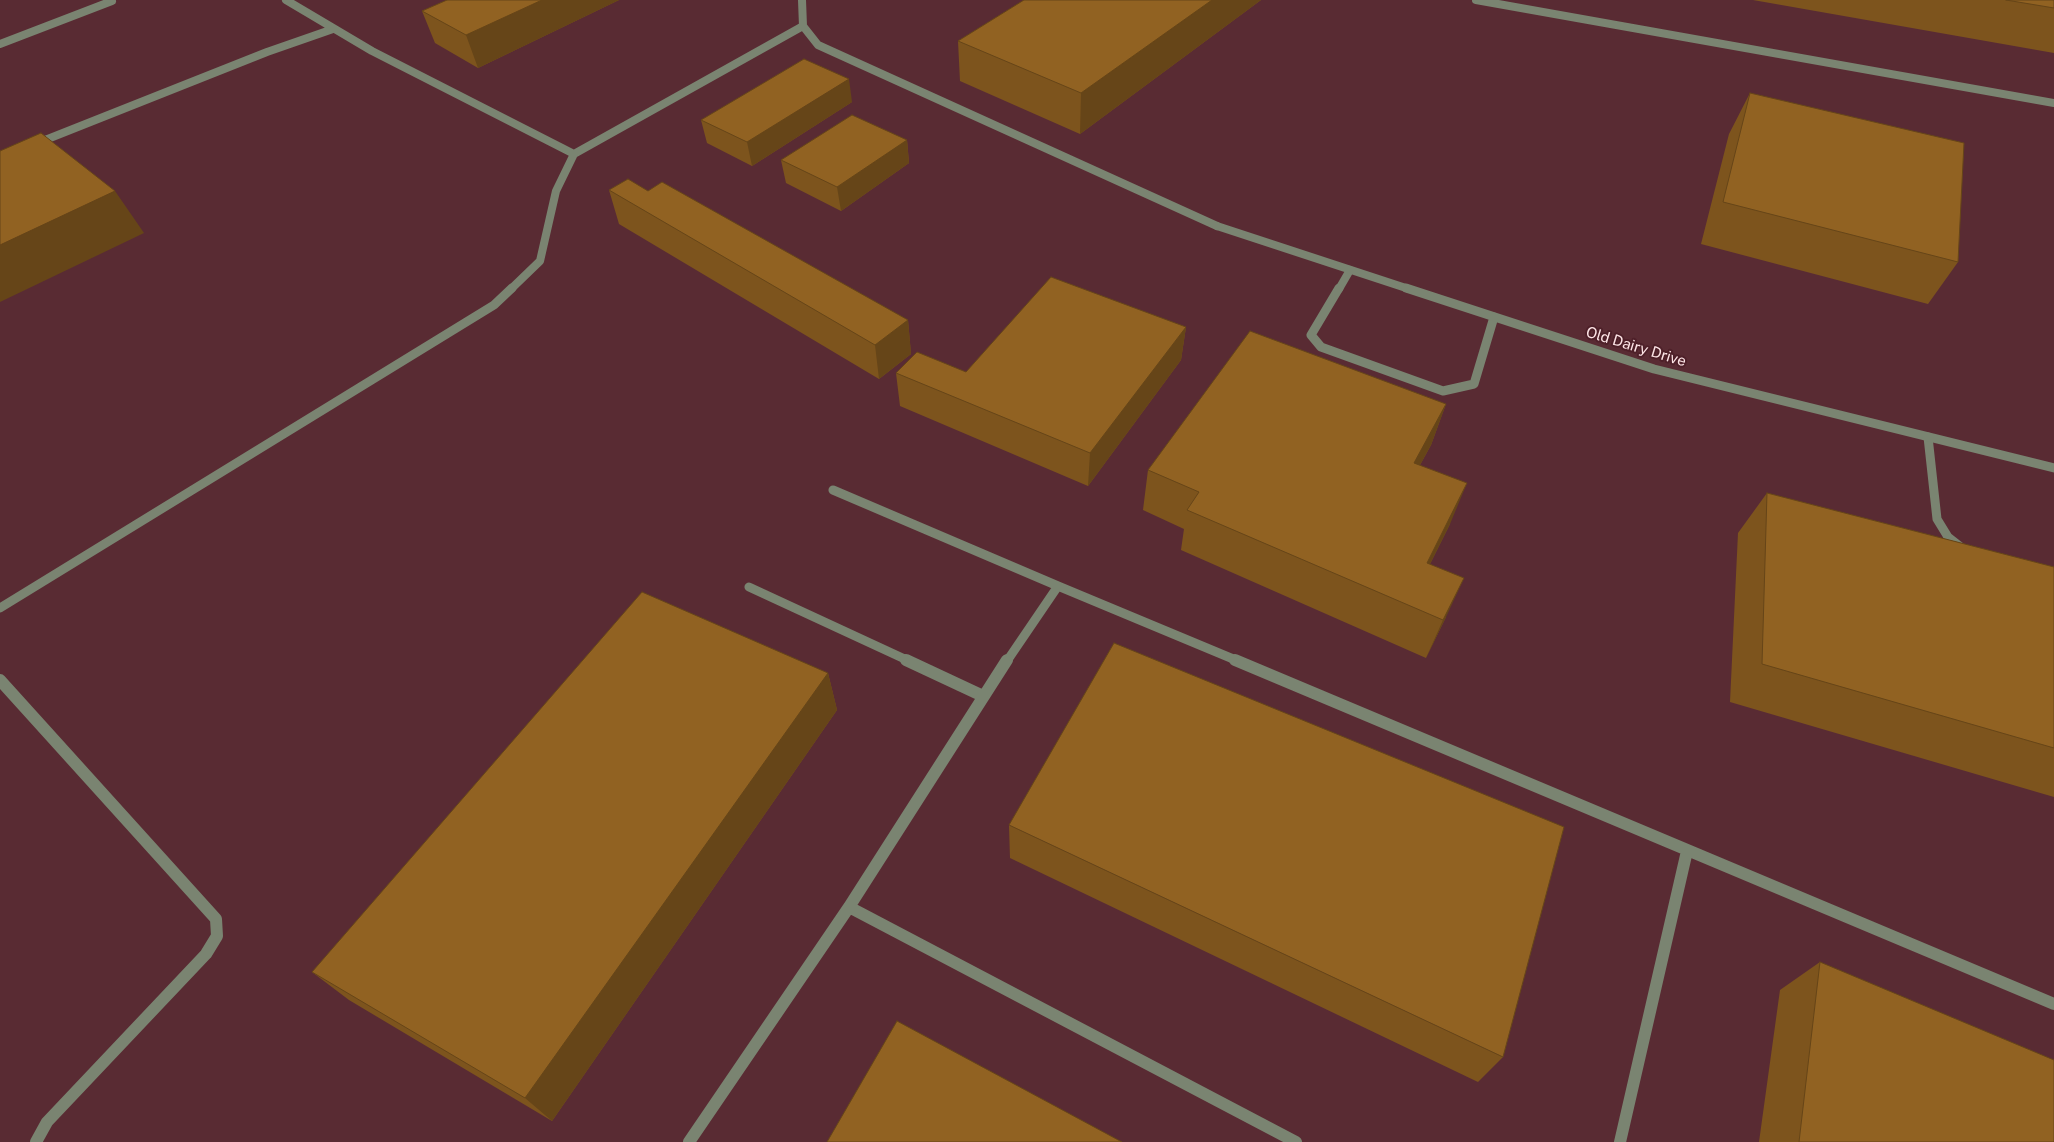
<!DOCTYPE html>
<style>
body{margin:0}
canvas{display:block;background:#592b33}
</style>
<canvas width="2054" height="1142"></canvas>
<script>
const ctx = document.querySelector('canvas').getContext('2d');
ctx.lineJoin = 'round';
function shape(rows) {
  const path = new Path2D();
  for (const r of rows) {
    path.moveTo(r[0], r[1]);
    for (let i = 2; i < r.length; i += 2) path.lineTo(r[i], r[i + 1]);
  }
  return path;
}
function trace(path, color, width, dash) {
  ctx.strokeStyle = color;
  ctx.lineWidth = width;
  ctx.lineCap = dash ? 'butt' : 'round';
  ctx.setLineDash(dash || []);
  ctx.stroke(path);
}
function fillPath(path, color) {
  ctx.fillStyle = color;
  ctx.fill(path, 'evenodd');
}
function label(font, color, halo, rows, align = 'center') {
  ctx.font = font + ' "Public Sans",sans-serif';
  ctx.lineWidth = 4;
  ctx.setLineDash([]);
  ctx.textBaseline = 'middle';
  ctx.strokeStyle = halo;
  ctx.fillStyle = color;
  for (const [text, x, y, turn = 0] of rows) {
    ctx.save();
    ctx.translate(x, y);
    ctx.rotate((+turn || 0) * Math.PI / 180);
    ctx.textAlign = isNaN(turn) ? turn : align;
    if (halo) ctx.strokeText(text, 0, 0);
    ctx.fillText(text, 0, 0);
    ctx.restore();
  }
}
trace(shape([
 [286,0,372,51,574,154,803,26],
 [802,0,803,26,818,45,1217,226],
 [1476,0,2054,103],
 [0,44,112,1],
 [35,144,267,52,333,29],
 [511,289,540,261,556,191,574,154],
 [1339,289,1350,270]
]), '#7a8471', 8);
trace(shape([
 [1339,288,1311,335,1321,347,1443,391,1474,384,1494,317],
 [1928,437,1937,519,1948,537,1962,548],
 [833,490,1058,586],
 [749,587,909,661],
 [0,608,494,305,512,288],
 [1007,661,1058,586,1238,661]
]), '#7a8471', 9);
trace(shape([
 [906,660,983,696],
 [1235,660,2054,1004],
 [0,680,216,919,217,936,206,954,47,1122,36,1142],
 [849,907,1296,1142],
 [689,1142,849,907,1007,660],
 [1620,1142,1687,851]
]), '#7a8471', 12);
trace(shape([
 [1217,226,1409,289]
]), '#7a8471', 8);
trace(shape([
 [1406,288,1654,369,2054,468]
]), '#7a8471', 9);
fillPath(shape([
 [447,0,619,0,478,68,435,43,422,11],
 [1024,0,1261,0,1080,134,960,81,958,41],
 [1753,0,2054,0,2054,53],
 [1750,93,1958,262,1928,304,1701,244,1729,134],
 [852,102,752,166,707,143,701,120],
 [907,140,909,163,841,211,786,183,781,160],
 [609,190,648,191,908,320,911,354,879,379,619,224],
 [1186,327,1181,360,1088,486,900,406,896,373,966,372],
 [1446,404,1431,445,1420,465,1450,524,1430,564,1446,617,1426,658,1181,550,1184,529,1143,510,1148,470],
 [1767,493,2054,567,2054,797,1730,702,1738,533],
 [828,673,837,710,552,1121,349,1000,312,972],
 [1009,825,1503,1057,1478,1082,1010,858],
 [1820,962,2054,1142,1759,1142,1780,990]
]), '#7d541d');
fillPath(shape([
 [542,0,619,0,478,68,466,35],
 [1212,0,1261,0,1080,134,1081,93],
 [849,79,852,102,752,166,747,142],
 [907,140,909,163,841,211,837,187],
 [115,191,144,233,0,302,0,245],
 [908,320,911,354,879,379,875,345],
 [1186,327,1181,360,1088,486,1090,453],
 [1446,404,1431,445,1399,503,1414,463],
 [1467,483,1450,524,1411,602,1427,563],
 [1464,578,1446,617,1426,658,1443,620],
 [828,673,837,710,552,1121,525,1098]
]), '#664518');
const building = shape([
 [447,0,542,0,466,35,422,11,447,0],
 [1024,0,1212,0,1081,93,958,41,1024,0],
 [2006,0,2054,0,2054,8,2006,0],
 [804,59,849,79,747,142,701,120,804,59],
 [1750,93,1964,143,1958,262,1723,202,1750,93],
 [852,115,907,140,837,187,781,160,852,115],
 [41,133,115,191,0,245,0,151,41,133],
 [628,179,648,191,662,182,908,320,875,345,609,190,628,179],
 [1051,277,1186,327,1090,453,896,373,917,352,966,372,1051,277],
 [1250,331,1446,404,1414,463,1467,483,1427,563,1464,578,1443,620,1187,510,1199,492,1148,470,1250,331],
 [1767,493,2054,567,2054,748,1762,664,1767,493],
 [642,592,828,673,525,1098,312,972,642,592],
 [1114,643,1564,827,1503,1057,1009,825,1114,643],
 [1820,962,2054,1060,2054,1142,1799,1142,1820,962],
 [897,1021,1122,1142,827,1142,897,1021]
]);
fillPath(building, '#916222');
trace(building, '#664518', 1);
label('15px', '#fde4e6', '#4e2029', [
 ["Old Dairy Drive",1636,347,17]
]);
</script>
